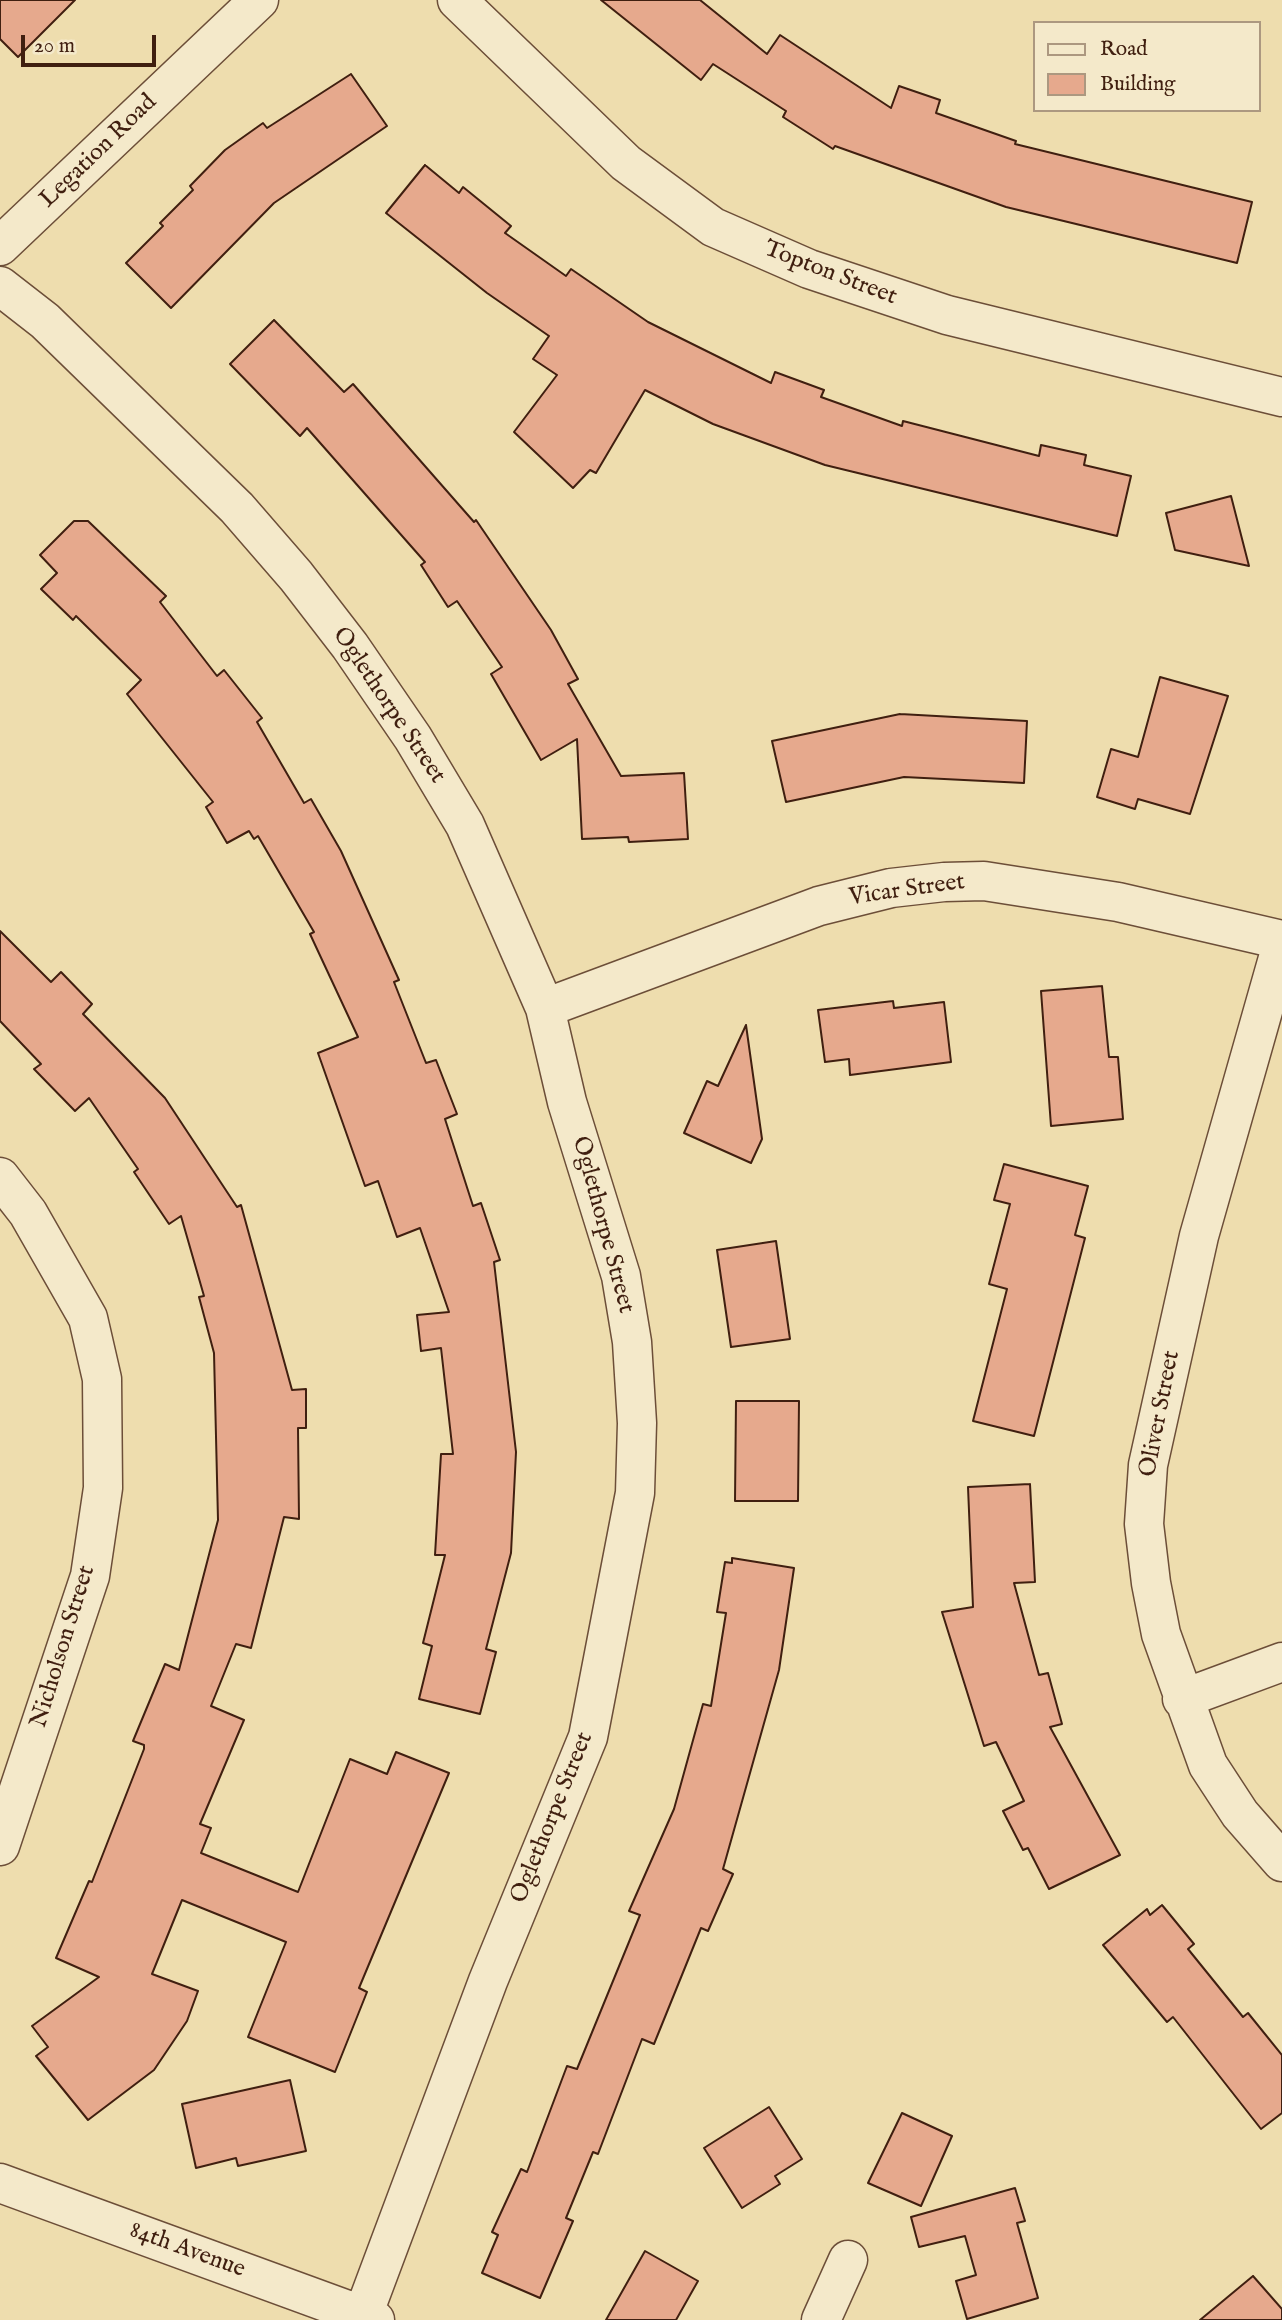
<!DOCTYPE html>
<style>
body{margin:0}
#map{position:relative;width:1282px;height:2320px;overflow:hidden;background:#eeddae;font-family:"IM FELL English",serif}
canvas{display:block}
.legend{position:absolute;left:1033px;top:21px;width:228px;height:91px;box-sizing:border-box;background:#f4e9ca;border:2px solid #ac9880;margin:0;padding:9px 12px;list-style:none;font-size:21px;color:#401f10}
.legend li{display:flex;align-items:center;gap:14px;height:35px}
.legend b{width:35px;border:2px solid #ac9880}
.scale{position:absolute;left:21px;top:35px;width:135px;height:32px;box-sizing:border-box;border:4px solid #401f10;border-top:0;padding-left:9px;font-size:21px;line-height:24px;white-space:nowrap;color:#401f10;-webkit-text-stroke:5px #f4e9ca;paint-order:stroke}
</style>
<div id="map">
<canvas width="1282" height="2320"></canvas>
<ul class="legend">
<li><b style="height:9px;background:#f4e9ca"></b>Road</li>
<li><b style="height:19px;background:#e6a98d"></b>Building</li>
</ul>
<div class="scale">20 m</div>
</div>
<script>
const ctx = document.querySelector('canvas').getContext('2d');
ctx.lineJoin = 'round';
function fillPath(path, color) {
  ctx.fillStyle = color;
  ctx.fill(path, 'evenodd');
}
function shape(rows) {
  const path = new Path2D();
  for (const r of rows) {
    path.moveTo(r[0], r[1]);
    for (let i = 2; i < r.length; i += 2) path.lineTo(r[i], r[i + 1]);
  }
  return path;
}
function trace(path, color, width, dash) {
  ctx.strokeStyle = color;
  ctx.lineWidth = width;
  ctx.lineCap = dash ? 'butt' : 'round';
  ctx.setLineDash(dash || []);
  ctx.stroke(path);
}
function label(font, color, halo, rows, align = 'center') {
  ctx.font = font + ' "IM FELL English",serif';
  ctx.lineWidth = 5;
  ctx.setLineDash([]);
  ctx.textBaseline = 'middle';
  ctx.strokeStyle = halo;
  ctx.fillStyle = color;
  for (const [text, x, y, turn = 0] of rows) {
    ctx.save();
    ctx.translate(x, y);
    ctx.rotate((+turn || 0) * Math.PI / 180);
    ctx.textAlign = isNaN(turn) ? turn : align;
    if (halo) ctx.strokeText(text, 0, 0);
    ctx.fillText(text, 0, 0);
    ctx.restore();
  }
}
const building = shape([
 [0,0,75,0,18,57,0,39,0,0],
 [601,0,700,0,767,54,780,35,891,108,899,86,940,100,936,113,1016,141,1015,144,1252,202,1237,263,1006,207,835,146,833,149,783,117,786,111,713,64,701,80,601,0],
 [351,74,387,126,274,203,171,308,126,263,163,226,160,223,193,190,190,186,225,150,263,123,267,128,351,74],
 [425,165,459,193,463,187,511,226,505,233,566,276,571,269,648,322,771,383,775,372,824,390,821,397,902,426,903,421,1039,456,1041,445,1086,455,1084,465,1131,476,1117,536,825,465,713,424,645,390,596,473,590,470,573,488,514,432,557,375,533,359,549,336,487,293,386,213,425,165],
 [274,320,344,392,353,384,474,522,476,520,551,630,578,679,568,684,621,776,684,773,688,839,629,842,628,837,582,839,577,739,541,760,491,674,502,667,457,601,448,607,421,565,425,562,307,428,300,436,230,364,274,320],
 [1231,496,1249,566,1175,550,1166,513,1231,496],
 [74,521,88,521,166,596,160,602,217,676,224,670,262,718,257,722,304,803,311,799,341,851,399,980,394,982,426,1063,436,1060,457,1114,445,1119,473,1206,481,1203,500,1260,494,1262,516,1452,511,1553,486,1649,496,1652,480,1714,419,1699,432,1646,423,1643,445,1555,435,1555,441,1454,453,1454,441,1348,421,1351,417,1315,449,1312,420,1228,397,1237,378,1181,365,1186,318,1053,358,1037,310,934,314,932,258,836,254,839,249,831,227,843,206,807,213,802,127,694,141,680,76,616,73,620,41,589,57,573,40,555,74,521],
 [1160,677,1228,696,1190,814,1138,799,1135,809,1097,797,1111,749,1138,757,1160,677],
 [900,714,1027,721,1024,783,904,777,786,802,772,741,900,714],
 [0,931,51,982,61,972,92,1004,83,1014,165,1098,237,1207,241,1205,292,1390,306,1389,306,1428,298,1428,299,1519,284,1517,251,1648,236,1644,211,1706,244,1720,200,1824,211,1828,201,1853,298,1892,350,1759,387,1774,396,1752,449,1773,359,1988,367,1992,335,2072,248,2037,286,1942,182,1900,152,1974,198,1991,187,2021,154,2070,88,2120,36,2056,48,2047,32,2026,99,1977,56,1958,89,1881,92,1882,144,1749,144,1745,133,1741,165,1664,179,1670,218,1520,214,1353,199,1297,204,1296,181,1216,169,1224,134,1172,138,1169,89,1098,75,1111,34,1069,41,1064,0,1021,0,931],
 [1102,986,1109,1057,1118,1057,1123,1119,1051,1126,1041,991,1102,986],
 [893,1001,894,1008,944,1002,951,1062,850,1075,849,1059,825,1062,818,1010,893,1001],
 [746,1025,762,1139,751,1163,684,1133,707,1081,718,1086,746,1025],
 [1004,1164,1088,1186,1075,1235,1085,1238,1034,1436,973,1421,1007,1289,989,1284,1010,1204,994,1200,1004,1164],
 [776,1241,790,1339,731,1347,717,1250,776,1241],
 [736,1401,799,1401,798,1501,735,1501,736,1401],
 [1030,1484,1035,1582,1014,1583,1039,1675,1048,1673,1062,1724,1050,1727,1120,1855,1049,1889,1028,1848,1023,1850,1003,1811,1024,1801,996,1742,984,1746,942,1612,973,1607,968,1487,1030,1484],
 [732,1558,794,1568,779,1670,723,1869,733,1874,708,1931,701,1928,654,2044,642,2039,598,2154,593,2152,566,2218,573,2221,540,2298,482,2273,498,2235,492,2232,521,2169,527,2172,567,2066,577,2069,640,1915,629,1911,674,1809,703,1704,711,1706,726,1613,717,1612,725,1562,732,1563,732,1558],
 [1162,1905,1194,1944,1188,1949,1243,2017,1248,2013,1282,2055,1282,2113,1261,2129,1173,2017,1167,2022,1103,1945,1147,1909,1150,1915,1162,1905],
 [290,2080,306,2151,238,2166,236,2158,196,2168,182,2104,290,2080],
 [769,2107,802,2159,775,2176,780,2184,742,2208,704,2148,769,2107],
 [902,2113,952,2136,921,2206,868,2183,902,2113],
 [1015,2188,1025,2221,1017,2223,1038,2298,967,2319,956,2281,976,2275,965,2236,919,2247,911,2217,1015,2188],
 [645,2251,698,2281,676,2320,606,2320,645,2251],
 [1253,2276,1282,2309,1282,2320,1200,2320,1253,2276]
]);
fillPath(building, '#e6a98d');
trace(building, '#401f10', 2);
const street = shape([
 [457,0,626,163,713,227,809,269,947,315,1282,397],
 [0,246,259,0],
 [0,286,45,321,237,508,296,576,350,646,413,738,465,825,545,1008,567,1102,621,1276,632,1342,637,1423,635,1493,588,1737,488,1981,363,2315],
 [1282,944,1199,1236,1148,1465,1144,1524,1151,1583,1161,1634,1208,1765,1240,1814,1282,1862],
 [545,1008,819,906,891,888,944,882,984,881,1118,902,1282,940],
 [0,1177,28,1213,88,1318,102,1379,103,1488,90,1576,0,1846],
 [1182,1699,1282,1662],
 [0,2183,375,2320],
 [821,2320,848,2260]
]);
trace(street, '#6c4e38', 41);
trace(street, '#f4e9ca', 38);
label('24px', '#401f10', '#f4e9ca', [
 ["Legation Road",99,152,-44],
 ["Topton Street",830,274,21],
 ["Oglethorpe Street",388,706,56],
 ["Vicar Street",907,891,-8],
 ["Oglethorpe Street",602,1225,75],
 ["Oliver Street",1161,1414,-79],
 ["Nicholson Street",64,1647,-73],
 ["Oglethorpe Street",553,1818,-68],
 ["84th Avenue",187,2251,20]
]);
</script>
